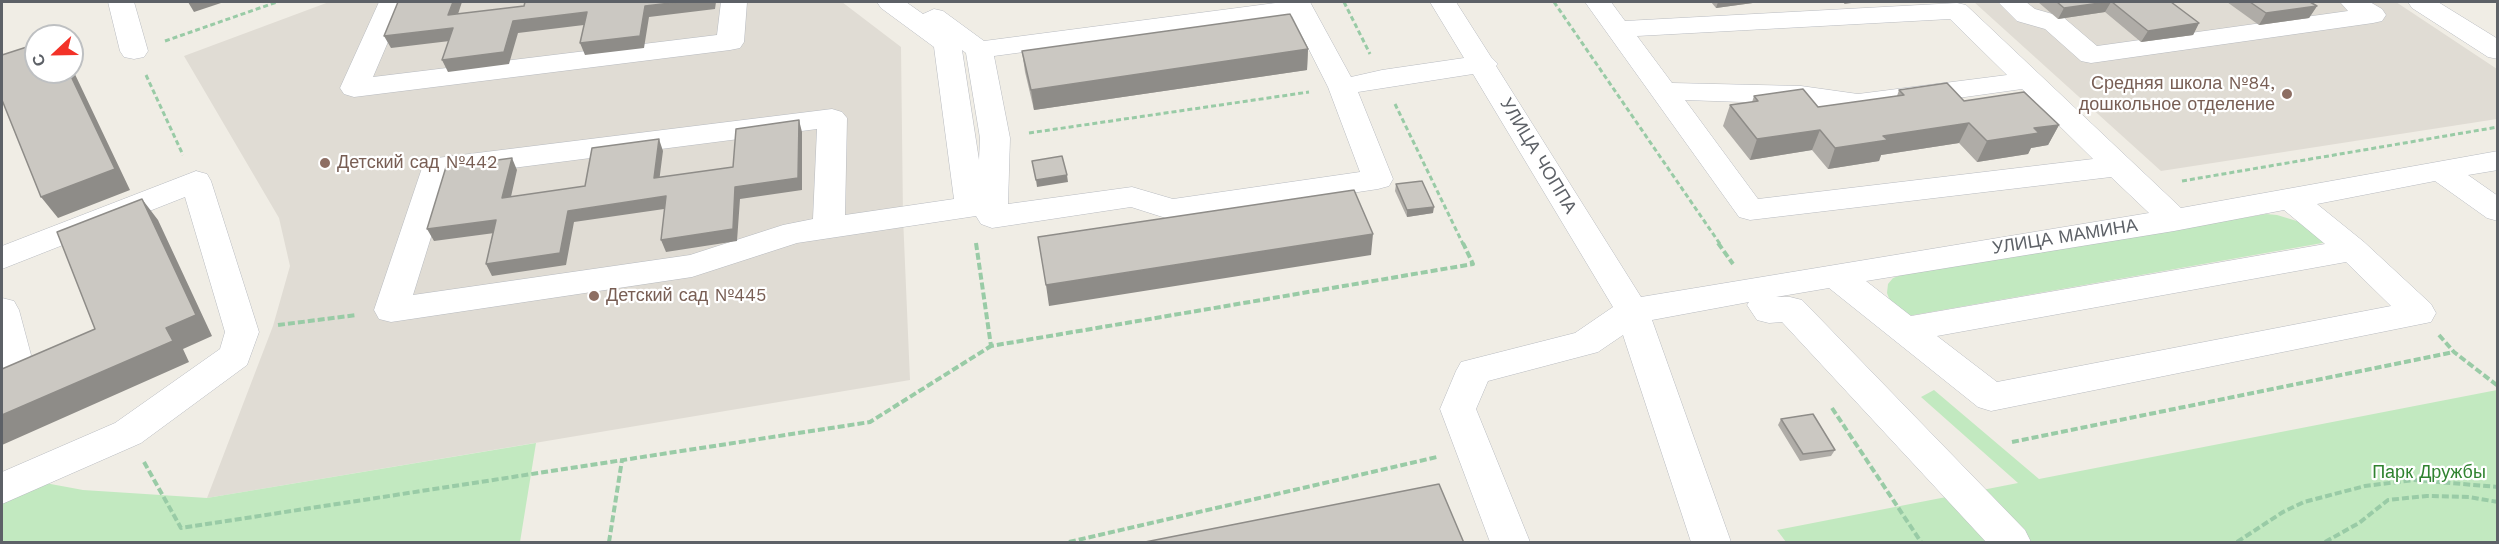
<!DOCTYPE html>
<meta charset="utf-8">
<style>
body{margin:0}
#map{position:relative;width:2499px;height:544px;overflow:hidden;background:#f0ede5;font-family:"Work Sans",sans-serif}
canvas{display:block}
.frame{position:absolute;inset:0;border:3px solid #5d6167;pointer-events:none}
.north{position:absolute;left:24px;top:24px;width:60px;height:60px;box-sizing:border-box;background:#fff;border:2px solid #bec0c2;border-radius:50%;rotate:248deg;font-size:16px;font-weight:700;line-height:24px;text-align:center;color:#5d6167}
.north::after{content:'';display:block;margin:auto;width:21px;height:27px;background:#f33228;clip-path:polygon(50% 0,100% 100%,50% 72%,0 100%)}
</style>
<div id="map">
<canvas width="2499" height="544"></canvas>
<div class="frame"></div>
<div class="north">С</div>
</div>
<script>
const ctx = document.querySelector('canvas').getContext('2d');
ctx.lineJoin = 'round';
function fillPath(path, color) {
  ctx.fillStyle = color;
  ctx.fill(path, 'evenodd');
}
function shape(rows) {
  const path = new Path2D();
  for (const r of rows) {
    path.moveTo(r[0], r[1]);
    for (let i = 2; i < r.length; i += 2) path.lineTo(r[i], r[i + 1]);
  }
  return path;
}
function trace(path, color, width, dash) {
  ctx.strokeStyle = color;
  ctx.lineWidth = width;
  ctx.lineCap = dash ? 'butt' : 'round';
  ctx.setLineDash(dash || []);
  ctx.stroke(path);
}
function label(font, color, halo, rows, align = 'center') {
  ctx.font = font + ' "Work Sans",sans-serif';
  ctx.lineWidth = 4.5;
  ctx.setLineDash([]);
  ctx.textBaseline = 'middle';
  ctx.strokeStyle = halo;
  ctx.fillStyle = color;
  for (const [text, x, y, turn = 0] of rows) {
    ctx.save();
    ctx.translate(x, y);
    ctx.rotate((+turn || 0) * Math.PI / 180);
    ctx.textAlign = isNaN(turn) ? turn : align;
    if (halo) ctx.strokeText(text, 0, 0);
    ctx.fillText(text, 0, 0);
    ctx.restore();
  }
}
fillPath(shape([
 [329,2,842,2,901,47,903,217,910,380,207,498,273,326,290,266,279,218,184,56],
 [1974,2,2396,2,2497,69,2497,119,2161,171]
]), '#e0dcd4');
fillPath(shape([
 [2266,214,2277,215,2300,222,2328,242,1908,316,1891,304,1887,293,1888,284,1893,278,1904,274],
 [1934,390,2039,479,2497,390,2497,542,1786,542,1777,530,2018,483,1921,397],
 [536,443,520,542,2,542,2,475,83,490,207,498]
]), '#c2e9c0');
const minor = shape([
 [108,2,134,2,148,51,144,57,134,59,124,57,120,51,108,2],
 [379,2,405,2,373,77,717,35,721,2,747,2,744,42,740,48,730,50,354,97,344,94,340,88,379,2],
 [877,2,906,2,923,14,934,9,943,11,984,41,1283,2,1310,2,1351,77,1382,70,1464,58,1430,2,1456,2,1491,57,1498,64,1496,66,1641,297,2149,213,2111,177,1750,220,1739,217,1585,2,1611,2,1625,21,1957,3,1966,5,2181,208,2498,151,2498,170,2468,175,2498,196,2498,221,2487,218,2435,181,2317,204,2364,242,2431,304,2436,313,2431,322,1991,411,1978,407,1829,288,1776,297,1790,297,1802,300,2025,530,2031,542,1986,542,1782,322,1769,323,1757,320,1747,305,1749,302,1652,320,1731,542,1691,542,1623,335,1598,352,1488,381,1476,409,1530,542,1490,542,1440,409,1456,371,1461,362,1575,333,1613,307,1473,74,1358,92,1393,179,1389,186,1378,189,1172,220,1131,207,992,228,981,224,976,216,797,243,692,277,391,322,379,319,374,310,422,168,426,161,437,158,832,109,842,112,847,118,845,215,954,199,934,47,881,8,877,2],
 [1292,16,1328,87,1360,172,1173,199,1132,187,1008,204,1010,138,994,56,1292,16],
 [1950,19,2007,75,1858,94,1801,86,1672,83,1637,36,1950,19],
 [962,50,966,53,980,138,979,160,962,50],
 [2022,89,2093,159,1758,199,1685,100,1801,104,1858,112,2022,89],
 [817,129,813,219,783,225,690,255,413,295,450,176,817,129],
 [2284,210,2325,244,1911,316,1866,281,2174,231,2284,210],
 [2346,262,2391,306,1997,382,1937,336,2346,262],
 [1998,2,2026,2,2035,9,2063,17,2097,46,2348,11,2340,2,2370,2,2382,9,2386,15,2382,21,2373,23,2091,63,2081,61,2045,29,2017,21,1998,2],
 [2408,2,2438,2,2498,39,2498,59,2488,57,2412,8,2408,2],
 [196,171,207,174,211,181,259,332,247,365,141,443,2,504,2,472,115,423,220,349,225,332,185,197,2,269,2,246,196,171],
 [2,298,14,301,19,310,31,355,25,364,2,373,2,298]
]);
trace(minor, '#b8bbc0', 1);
trace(shape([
 [1344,2,1370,54],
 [1554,2,1720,244],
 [165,41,277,2],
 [146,75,183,155],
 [1395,104,1463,244],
 [1029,133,1309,92],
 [2182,181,2498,127]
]), '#99cba6', 3, [5, 3]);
trace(shape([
 [976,243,991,346,1473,264,1463,243],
 [1718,243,1733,264],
 [278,325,357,315],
 [2439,335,2454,352,2498,386],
 [1832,408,1921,542],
 [2012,442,2454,352],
 [144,462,181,528,870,422,991,346],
 [609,542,622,460],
 [1069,542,1437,457],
 [2237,542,2283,512,2304,502,2365,486,2414,480,2498,487],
 [2325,542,2359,523,2388,500,2427,496,2469,497,2498,502]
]), '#99cba6', 4, [7, 3]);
fillPath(minor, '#fff');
fillPath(shape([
 [1711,2,1760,2,1716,8],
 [2038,2,2184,2,2173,3,2199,23,2193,35,2141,42,2105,12,2058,19],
 [2227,2,2310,2,2317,6,2309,18,2259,25],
 [1308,49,1307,70,1034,110,1025,72,1022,51],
 [1899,90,1964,101,2059,125,2048,145,2031,148,2028,154,1977,162,1959,143,1881,155,1879,161,1828,169,1812,150,1750,160,1723,126,1730,105,1752,102,1754,96,1818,107,1897,96],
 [1396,184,1433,213,1407,217,1395,191],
 [1781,419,1835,450,1831,456,1800,461,1778,425]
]), '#afaca7');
fillPath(shape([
 [188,2,224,2,194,12],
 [453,2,462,2,454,26,448,15],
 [679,2,716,2,715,9,649,17,644,48,585,55,580,43,645,6],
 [1718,2,1760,2,1716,8],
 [1845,2,1859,2,1844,4],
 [2107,2,2111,2,2105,12,2058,19,2064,8],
 [2317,6,2309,18,2259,25,2266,13],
 [587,12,592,24,518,33,509,64,448,72,442,60,513,21],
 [2199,23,2193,35,2141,42,2148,31],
 [453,28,458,40,391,48,384,36],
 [1308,49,1307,70,1034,110,1031,90],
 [72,68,130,190,58,218,41,197,69,72,72,72],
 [799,120,802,132,802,190,740,199,737,241,666,252,661,240,735,187],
 [1969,123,1959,143,1881,155,1879,161,1828,169,1835,148,1883,136],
 [2059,125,2048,145,2031,148,2028,154,1977,162,1987,141,2034,128],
 [1820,130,1812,150,1750,160,1757,139],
 [659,139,663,151,658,190,654,178],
 [512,158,517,170,508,210,502,198],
 [1067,175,1068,182,1037,187,1036,180],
 [666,196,671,208,574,222,566,265,492,276,486,264,568,211],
 [142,199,158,220,212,336,183,349,189,362,2,445,2,415,166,328],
 [1434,207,1433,213,1407,217,1407,210],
 [496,220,502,232,434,241,427,229],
 [1373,234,1371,255,1049,306,1046,285]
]), '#8e8c88');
const building = shape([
 [398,2,453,2,448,15,524,6,525,2,679,2,645,6,640,36,580,43,587,12,513,21,504,52,442,60,453,28,384,36,398,2],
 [2057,2,2107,2,2064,8,2057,2],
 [2112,2,2171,2,2199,23,2148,31,2112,2],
 [2250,2,2310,2,2317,6,2266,13,2250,2],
 [1290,14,1308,49,1031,90,1022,51,1290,14],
 [36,44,36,72,69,72,115,169,41,197,2,100,2,55,36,44],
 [1947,83,1964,101,2024,92,2059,125,2034,128,2039,133,1987,141,1969,123,1883,136,1888,140,1835,148,1820,130,1757,139,1730,105,1758,101,1754,96,1803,89,1818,107,1904,95,1899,90,1947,83],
 [799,120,798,178,735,187,733,229,661,240,666,196,568,211,560,253,486,264,496,220,427,229,446,167,512,158,502,198,585,186,592,148,659,139,654,178,733,167,736,129,799,120],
 [1062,156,1067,175,1036,180,1032,161,1062,156],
 [1422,181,1434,207,1407,210,1396,184,1422,181],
 [1354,190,1373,234,1046,285,1038,237,1354,190],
 [142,199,196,315,166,328,173,341,2,415,2,369,95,329,57,232,142,199],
 [1813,414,1835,450,1803,454,1781,419,1813,414],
 [1439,484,1464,543,1140,543,1439,484]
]);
fillPath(building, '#cbc8c2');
trace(building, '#8e8c88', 1.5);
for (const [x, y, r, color] of [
 [2287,94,6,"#8d6e63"],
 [325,163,6,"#8d6e63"],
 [594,296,6,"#8d6e63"]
]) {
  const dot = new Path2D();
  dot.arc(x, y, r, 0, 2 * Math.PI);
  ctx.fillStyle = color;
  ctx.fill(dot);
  trace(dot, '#fff', 2);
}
label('18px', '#785e54', '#fff', [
 ["Средняя школа №84,",2275,84,"right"],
 ["дошкольное отделение",2275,105,"right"],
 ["Детский сад №442",337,163],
 ["Детский сад №445",606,296]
], 'left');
label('18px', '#5d6167', '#fff', [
 ["УЛИЦА ЧОППА",1538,156,59],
 ["УЛИЦА МАМИНА",2065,237,-9]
]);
label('18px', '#308330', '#fff', [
 ["Парк Дружбы",2429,473]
]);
</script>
